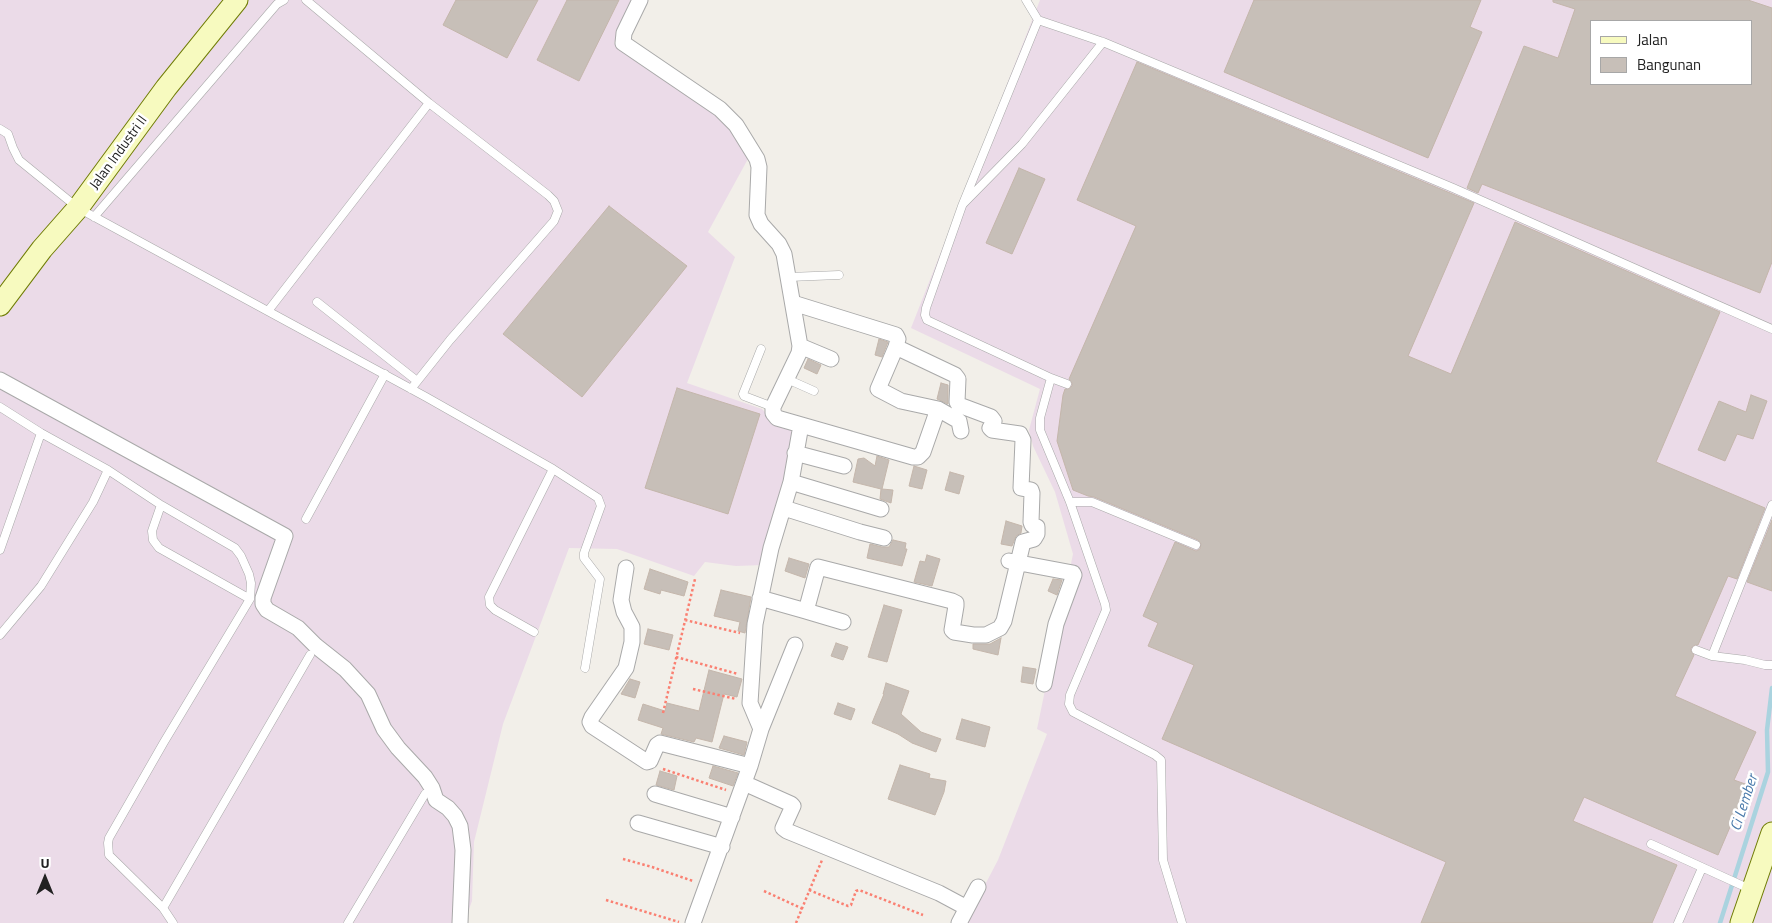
<!DOCTYPE html>
<style>
body{margin:0}
#map{position:relative;width:1772px;height:923px;overflow:hidden;background:#f2efe9;font-family:"Titillium Web",sans-serif}
canvas{display:block}
.legend{position:absolute;left:1590px;top:20px;width:162px;height:65px;box-sizing:border-box;background:#fff;border:1px solid #a7a7a7;margin:0;padding:6px 9px;list-style:none;font-size:15px;color:#222}
.legend li{display:flex;align-items:center;gap:10px;height:25px}
.legend b{width:25px;border:1px solid #a7a7a7}
.north{position:absolute;left:20px;top:853px;width:50px;height:50px;-webkit-text-stroke:4px #fff;paint-order:stroke;rotate:0deg;font-size:14px;font-weight:700;line-height:20px;text-align:center;color:#222}
.north::after{content:'';display:block;margin:auto;width:18px;height:22px;background:#222;clip-path:polygon(50% 0,100% 100%,50% 72%,0 100%)}
</style>
<div id="map">
<canvas width="1772" height="923"></canvas>
<ul class="legend">
<li><b style="height:6px;background:#f7fabf"></b>Jalan</li>
<li><b style="height:14px;background:#c7bfb8"></b>Bangunan</li>
</ul>
<div class="north">U</div>
</div>
<script>
const ctx = document.querySelector('canvas').getContext('2d');
ctx.lineJoin = 'round';
function fillPath(path, color) {
  ctx.fillStyle = color;
  ctx.fill(path, 'evenodd');
}
function shape(rows) {
  const path = new Path2D();
  for (const r of rows) {
    path.moveTo(r[0], r[1]);
    for (let i = 2; i < r.length; i += 2) path.lineTo(r[i], r[i + 1]);
  }
  return path;
}
function trace(path, color, width, dash) {
  ctx.strokeStyle = color;
  ctx.lineWidth = width;
  ctx.lineCap = dash ? 'butt' : 'round';
  ctx.setLineDash(dash || []);
  ctx.stroke(path);
}
function label(font, color, halo, rows, align = 'center') {
  ctx.font = font + ' "Titillium Web",sans-serif';
  ctx.lineWidth = 5;
  ctx.setLineDash([]);
  ctx.textBaseline = 'middle';
  ctx.strokeStyle = halo;
  ctx.fillStyle = color;
  for (const [text, x, y, turn = 0] of rows) {
    ctx.save();
    ctx.translate(x, y);
    ctx.rotate((+turn || 0) * Math.PI / 180);
    ctx.textAlign = isNaN(turn) ? turn : align;
    if (halo) ctx.strokeText(text, 0, 0);
    ctx.fillText(text, 0, 0);
    ctx.restore();
  }
}
fillPath(shape([
 [0,0,635,0,614,43,717,112,733,128,749,157,708,232,735,257,687,383,762,409,775,422,796,427,788,479,763,565,736,566,705,562,694,576,617,549,569,548,503,724,474,842,472,901,464,923,0,923],
 [1040,0,1772,0,1772,923,965,923,998,860,1047,734,1037,729,1073,554,1055,492,1033,446,1029,430,1040,389,911,328],
 [1591,21,1751,21,1751,84,1591,84]
]), '#ebdbe8');
trace(shape([
 [1720,923,1768,772,1767,730,1772,688]
]), '#aad3df', 4.5);
const building = shape([
 [456,0,538,0,507,58,443,25,456,0],
 [567,0,619,0,579,81,537,60,567,0],
 [1254,0,1481,0,1470,27,1482,32,1428,158,1224,72,1254,0],
 [1553,0,1748,0,1772,8,1772,262,1760,293,1482,184,1478,193,1467,188,1524,46,1558,58,1575,9,1553,2,1553,0],
 [1591,21,1751,21,1751,84,1591,84,1591,21],
 [1137,62,1474,203,1408,356,1451,374,1515,222,1720,312,1656,462,1765,508,1737,579,1728,576,1698,645,1695,645,1691,648,1691,651,1694,655,1675,696,1756,732,1734,780,1748,785,1718,855,1584,797,1573,821,1677,865,1652,923,1421,923,1446,862,1162,739,1194,665,1148,646,1158,623,1143,616,1175,542,1196,551,1200,549,1201,544,1198,540,1094,497,1088,496,1073,490,1057,441,1063,395,1065,389,1068,389,1072,386,1072,383,1069,379,1136,226,1077,200,1137,62],
 [1019,168,1045,179,1012,254,986,243,1019,168],
 [609,206,687,266,582,397,503,334,609,206],
 [879,339,888,342,882,357,875,355,879,339],
 [808,359,821,365,817,374,804,368,808,359],
 [941,383,948,385,948,404,937,399,941,383],
 [677,388,760,414,728,514,645,488,677,388],
 [1751,395,1767,401,1753,439,1737,434,1725,461,1698,450,1719,401,1746,412,1751,395],
 [877,456,889,460,882,489,893,490,891,503,880,499,881,489,853,482,858,459,864,458,875,466,877,456],
 [914,466,927,470,922,489,909,486,914,466],
 [950,472,964,476,959,494,945,490,950,472],
 [1772,520,1772,591,1747,582,1772,520],
 [1006,521,1022,526,1021,533,1016,536,1012,546,1001,544,1006,521],
 [893,540,906,543,905,549,907,549,902,566,867,558,870,544,882,547,889,547,893,540],
 [927,555,940,559,932,586,914,582,920,561,925,562,927,555],
 [789,558,809,564,805,578,785,571,789,558],
 [650,569,688,582,684,596,661,590,660,594,644,589,650,569],
 [1053,579,1062,580,1057,595,1048,591,1053,579],
 [721,590,751,597,745,633,738,631,740,622,714,616,721,590],
 [884,605,902,610,887,662,868,657,884,605],
 [648,629,673,635,669,650,644,644,648,629],
 [1001,638,998,655,973,649,973,644,990,644,1001,638],
 [836,643,848,647,843,660,831,656,836,643],
 [1023,667,1036,669,1033,684,1021,682,1023,667],
 [709,670,742,679,737,697,724,694,712,742,696,738,694,742,661,734,663,728,638,720,643,704,665,711,667,703,699,711,709,670],
 [630,679,640,682,635,698,621,694,630,679],
 [886,683,909,691,901,714,921,732,941,739,936,752,912,743,898,734,872,723,884,694,883,694,886,683],
 [838,703,855,709,851,720,834,714,838,703],
 [962,719,990,727,985,747,956,739,962,719],
 [724,736,747,742,744,755,719,748,724,736],
 [900,765,930,774,929,778,946,781,944,792,935,815,888,799,900,765],
 [713,766,738,773,733,786,709,778,713,766],
 [660,771,677,776,674,790,656,785,660,771]
]);
fillPath(building, '#c7bfb8');
trace(building, '#c4b6ab', 1);
const service = shape([
 [306,0,429,103],
 [1026,0,1038,20,1103,42,1453,188,1772,329],
 [1038,20,962,206,926,308,925,315,927,320,1051,378,1040,418,1040,430,1070,502,1105,604,1106,610,1070,695,1069,704,1073,712,1155,755,1161,760,1163,860,1182,923],
 [0,129,8,134,13,148,19,160,78,208,426,397,553,469,598,498,601,506,584,553,584,558,600,579,585,668],
 [964,203,1022,144,1103,42],
 [94,217,277,4,284,0],
 [789,277,839,275],
 [317,302,417,381],
 [268,311,429,103,548,195,554,201,558,211,554,221,450,340,411,389],
 [761,349,743,394,744,396,773,407],
 [1051,378,1067,384],
 [787,379,814,391],
 [0,407,41,433,108,470,161,505,235,548,241,556,249,574,251,583,250,599,164,742,109,838,108,843,109,855,163,908,173,923],
 [1070,502,1092,502,1196,545],
 [161,505,152,531,153,540,159,548,250,599],
 [306,519,385,374],
 [0,550,41,433],
 [534,632,495,610,490,605,489,597,553,469],
 [0,635,41,586,93,502,108,470],
 [1696,650,1712,656,1745,660,1765,665,1772,665],
 [1712,656,1772,505],
 [1651,844,1752,890],
 [163,908,310,655],
 [348,923,425,794],
 [1678,923,1702,868]
]);
const minor = shape([
 [640,0,624,33,623,43,720,109,736,125,757,159,759,167,757,215,761,224,779,244,784,254,800,346,799,353,773,407,773,413,777,418,913,457,918,457,923,452,938,409],
 [800,346,831,359],
 [896,347,878,389,901,401,938,409,959,421,961,431],
 [0,380,285,536,263,598,263,604,267,610,298,628,316,646,345,669,368,694,384,729,398,748,425,777,432,788,436,800,448,808,455,816,460,826,463,850,460,923],
 [795,453,844,466],
 [791,482,881,509],
 [784,508,860,532,884,538],
 [1009,561,1073,573,1074,575,1056,624,1044,684],
 [626,568,621,600,624,612,632,627,632,642,626,668,592,717,590,722,592,726,647,762,650,761,657,745,660,743,750,766],
 [760,598,806,611,818,567,952,601,956,603,956,606,952,630,954,632,973,635,986,635,1000,628,1004,621,1023,542,1034,539,1037,534,1037,527,1032,525,1031,522,1032,493,1031,490,1021,488,1023,440,1020,434,992,430,990,428,994,421,991,417,959,405,957,402,958,379,955,375,896,347,898,339,896,335,793,303],
 [806,611,843,622],
 [761,729,795,645],
 [744,783,791,804,793,806,783,828,787,831,939,893,967,908],
 [655,794,732,817],
 [638,823,722,847],
 [693,923,750,766,761,729,750,703,755,624,771,548,791,482,801,425],
 [959,923,978,887]
]);
const secondary = shape([
 [0,305,42,249,78,208,166,88,237,0],
 [1741,923,1772,833]
]);
trace(service, '#a9a9a9', 9);
trace(minor, '#a9a9a9', 17);
trace(secondary, '#707d05', 23);
trace(shape([
 [685,620,740,633],
 [676,657,738,674],
 [693,689,736,699],
 [663,713,695,579],
 [663,769,726,790],
 [623,859,652,867,693,881],
 [809,890,848,906,851,905,856,891,859,890,923,915],
 [764,891,803,909],
 [606,900,679,922],
 [796,923,822,860]
]), '#fa8072', 2.5, [2.5, 2.5]);
trace(service, '#fff', 8);
trace(minor, '#fff', 15);
trace(secondary, '#f7fabf', 21);
label('14px', '#222', '#fff', [
 ["Jalan Industri II",119,153,-54]
]);
label('italic 15px', '#4a7aab', '#fff', [
 ["Ci Lember",1745,803,-72]
]);
</script>
